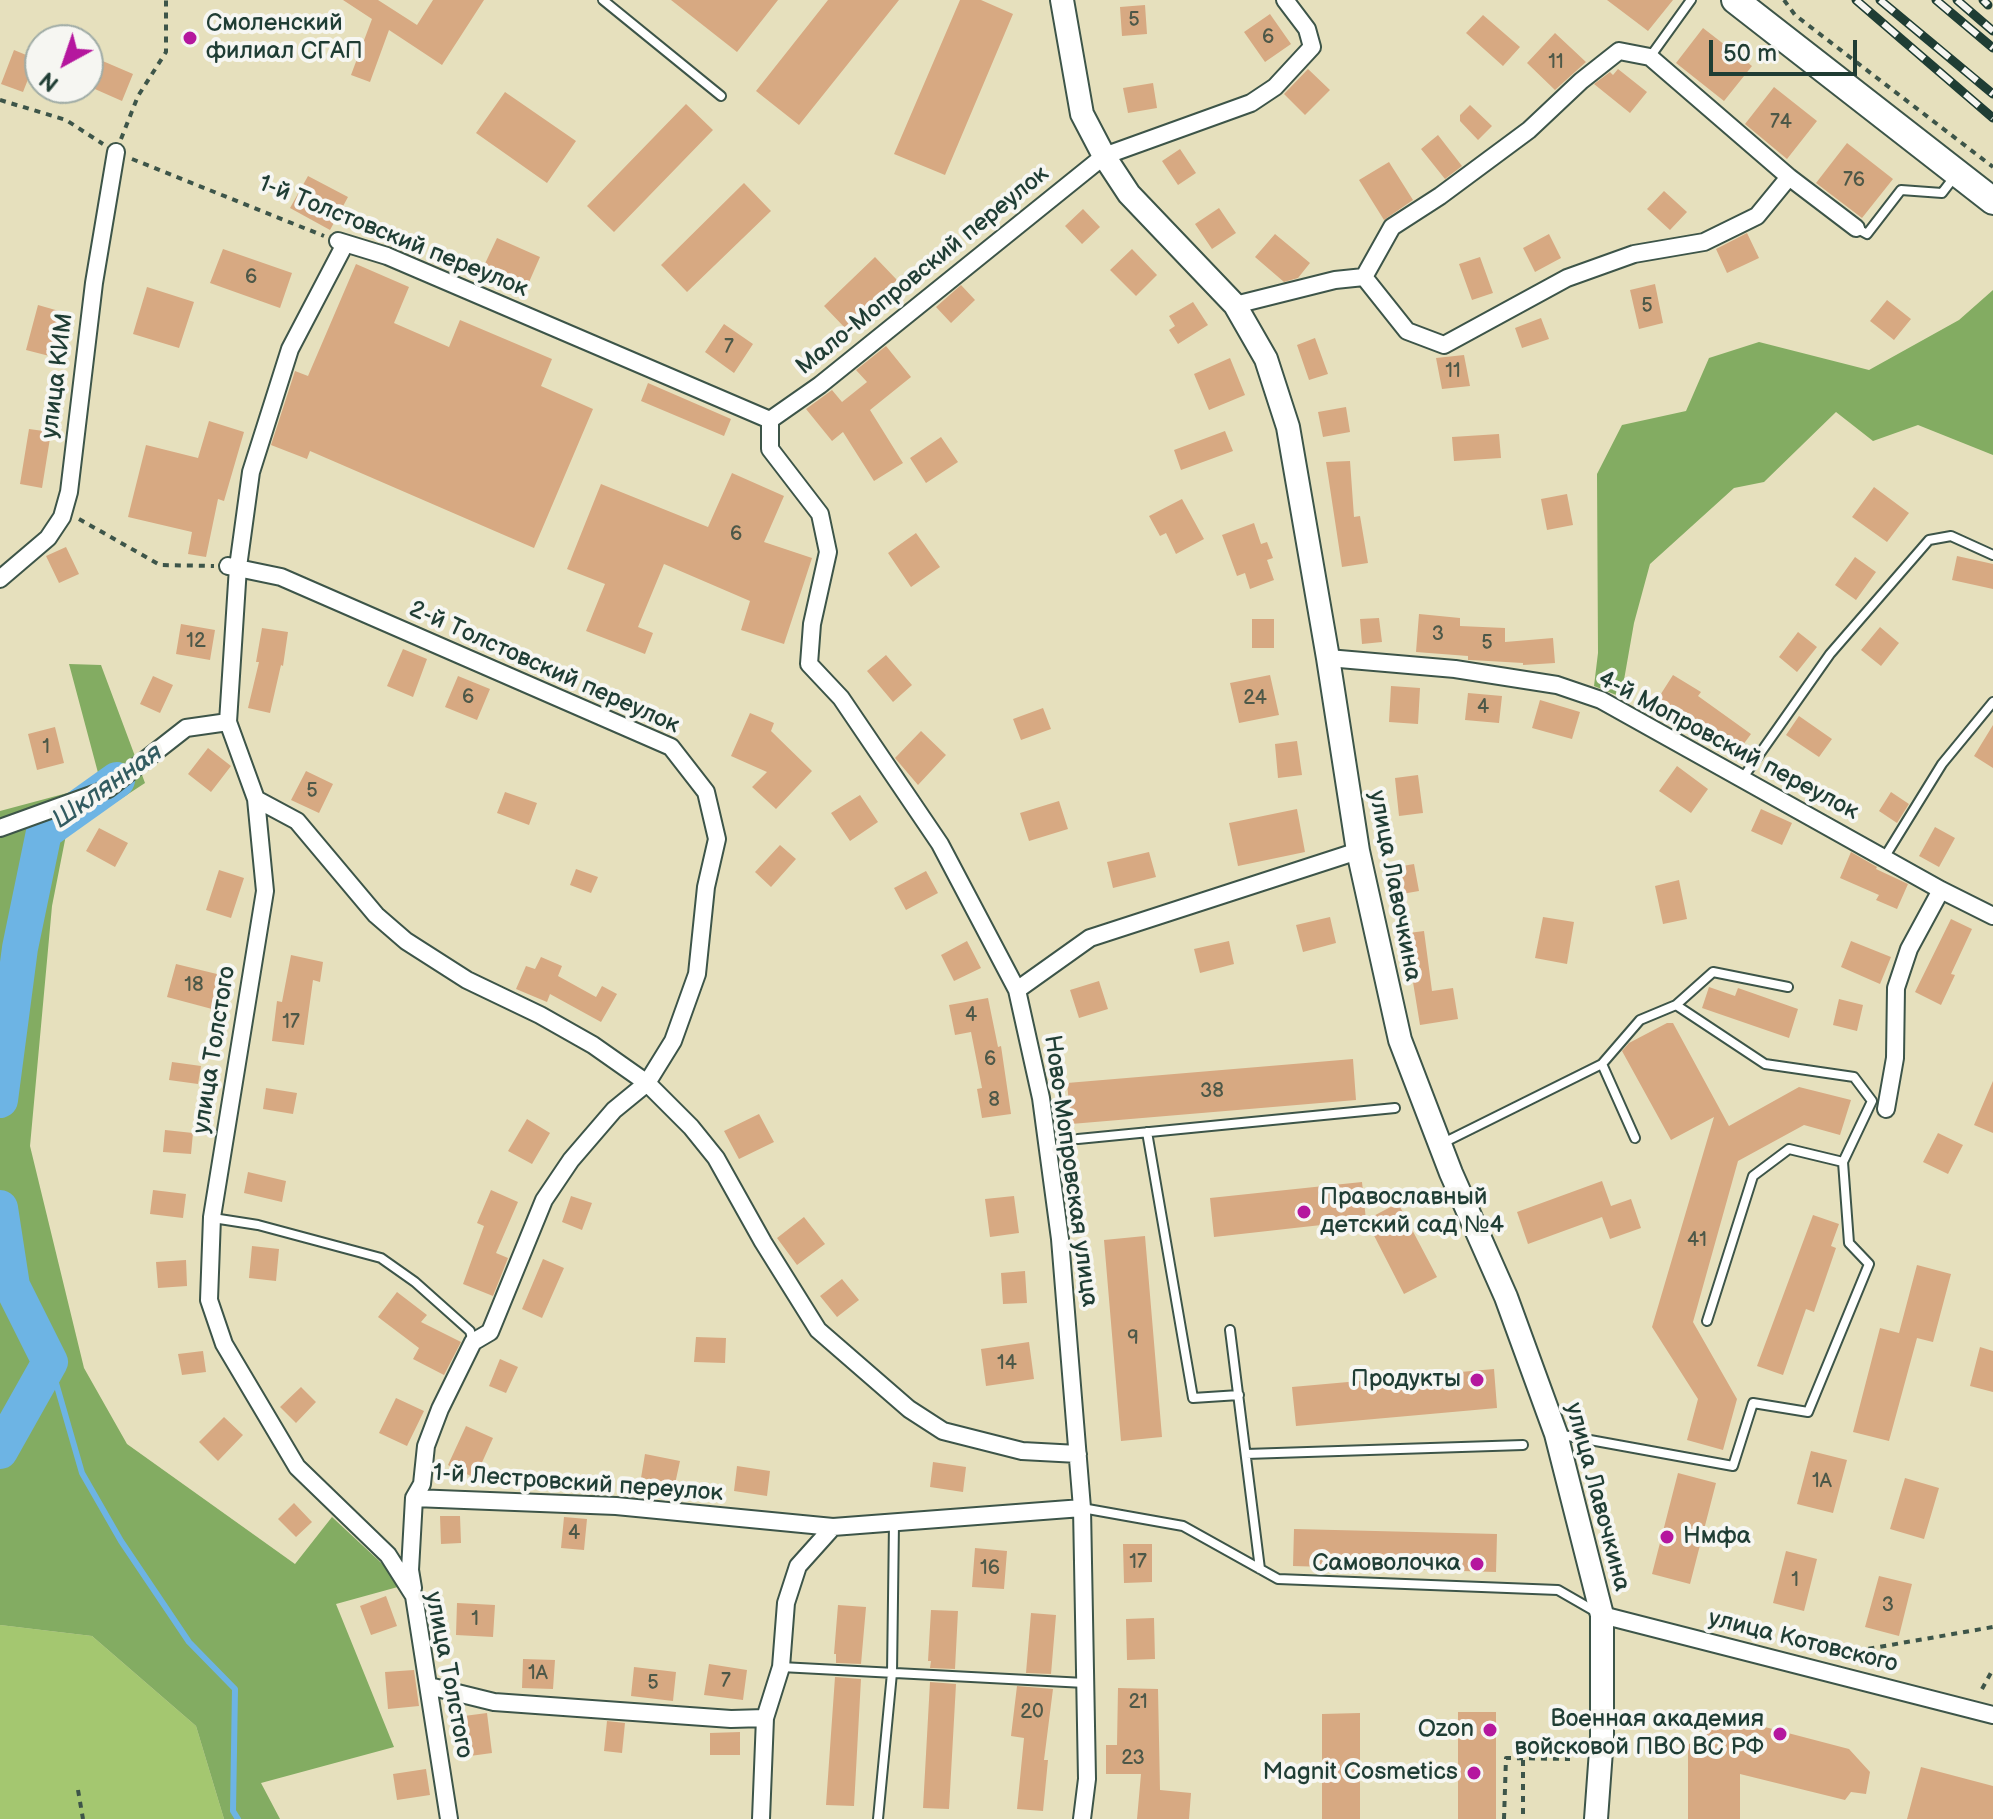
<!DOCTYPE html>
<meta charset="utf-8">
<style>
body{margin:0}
#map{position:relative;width:1993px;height:1819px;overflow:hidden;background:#e6e0bd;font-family:"Balsamiq Sans",sans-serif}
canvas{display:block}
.north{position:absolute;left:24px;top:24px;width:80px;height:80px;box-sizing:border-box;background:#f6f6f2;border:2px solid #a0aca6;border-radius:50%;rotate:220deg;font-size:22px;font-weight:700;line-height:32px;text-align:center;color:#1f3d34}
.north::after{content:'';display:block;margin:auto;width:28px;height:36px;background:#b5179e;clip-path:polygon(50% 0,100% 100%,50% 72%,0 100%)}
.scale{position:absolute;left:1709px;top:40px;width:148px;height:36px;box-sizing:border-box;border:4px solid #1f3d34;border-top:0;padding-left:10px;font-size:24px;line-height:28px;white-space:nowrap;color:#1f3d34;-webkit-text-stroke:6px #f6f6f2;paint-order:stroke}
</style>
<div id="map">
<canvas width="1993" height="1819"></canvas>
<div class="north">N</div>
<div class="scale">50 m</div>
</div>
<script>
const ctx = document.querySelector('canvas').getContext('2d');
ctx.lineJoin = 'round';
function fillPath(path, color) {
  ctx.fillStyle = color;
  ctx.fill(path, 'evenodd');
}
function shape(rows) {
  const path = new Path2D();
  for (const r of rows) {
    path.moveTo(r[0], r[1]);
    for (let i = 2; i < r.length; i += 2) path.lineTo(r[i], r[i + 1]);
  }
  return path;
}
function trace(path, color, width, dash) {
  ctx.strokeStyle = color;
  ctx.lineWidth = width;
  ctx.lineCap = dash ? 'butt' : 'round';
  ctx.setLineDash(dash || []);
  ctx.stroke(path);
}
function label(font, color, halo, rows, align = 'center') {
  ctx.font = font + ' "Balsamiq Sans",sans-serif';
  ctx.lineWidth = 8;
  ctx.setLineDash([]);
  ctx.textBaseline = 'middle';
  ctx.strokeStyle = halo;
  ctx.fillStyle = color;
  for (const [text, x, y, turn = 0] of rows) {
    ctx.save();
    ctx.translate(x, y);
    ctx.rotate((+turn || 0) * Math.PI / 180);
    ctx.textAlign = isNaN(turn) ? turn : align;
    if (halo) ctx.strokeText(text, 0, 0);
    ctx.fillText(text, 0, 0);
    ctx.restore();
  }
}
fillPath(shape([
 [0,1625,92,1636,196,1726,224,1819,0,1819]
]), '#a4c770');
fillPath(shape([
 [1993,290,1993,455,1918,425,1873,441,1836,412,1764,482,1734,488,1650,564,1634,623,1621,697,1594,686,1598,653,1597,474,1622,425,1686,411,1709,358,1759,342,1869,370,1959,320],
 [69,664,101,665,145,783,66,835,52,906,30,1146,84,1368,127,1444,295,1564,332,1517,405,1585,336,1604,394,1747,261,1783,280,1819,224,1819,196,1726,92,1636,0,1625,0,811,101,784]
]), '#83ac62');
trace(shape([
 [50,1362,82,1473,121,1541,189,1642,235,1689,233,1811,238,1819]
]), '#6db4e4', 6);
trace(shape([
 [0,1100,20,948,44,832,117,780],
 [0,1208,12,1286,50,1362,0,1451]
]), '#6db4e4', 36);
fillPath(shape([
 [343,0,378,0,417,25,433,0,484,0,442,65,389,30,370,82,351,75,372,19],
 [671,0,778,0,737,52],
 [828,0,899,0,799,125,756,91],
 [960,0,981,0,1013,14,945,175,894,154],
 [1607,0,1673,0,1648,31],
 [1145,5,1147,34,1122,36,1120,7],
 [1270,14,1291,44,1265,62,1244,32],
 [1483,15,1520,47,1503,66,1466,33],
 [1703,28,1752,66,1724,101,1676,63],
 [1555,33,1586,62,1555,90,1527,63],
 [14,50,36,59,23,92,1,84],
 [98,59,133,74,122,101,88,86],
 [1308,69,1330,90,1305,115,1284,94],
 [1618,69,1647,92,1630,113,1594,84,1610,72,1613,75],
 [1153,83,1157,108,1128,113,1123,88],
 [1774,87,1817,121,1787,159,1745,124],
 [505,92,576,141,547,183,476,133],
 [686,104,713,130,614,232,587,206],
 [1470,105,1492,126,1478,140,1460,121,1460,115],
 [1438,135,1462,166,1445,179,1421,149],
 [1847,143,1893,179,1862,218,1816,183],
 [1180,149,1196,173,1178,185,1162,161],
 [1389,162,1413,200,1384,220,1359,180],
 [308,176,348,197,330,230,290,208],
 [744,183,771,211,687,292,661,265],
 [1664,191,1687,212,1670,230,1647,209],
 [1219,208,1236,233,1212,249,1195,224],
 [1083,209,1100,227,1082,244,1065,226],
 [1747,233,1759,258,1727,273,1716,249],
 [1275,234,1310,263,1298,278,1284,282,1255,257],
 [1549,234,1561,258,1535,272,1523,248],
 [497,238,540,257,526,289,482,270],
 [223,249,292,273,280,308,210,283],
 [1132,249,1157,275,1136,296,1110,270],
 [875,257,897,280,846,329,824,306],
 [1480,257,1493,293,1472,300,1459,264],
 [356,264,409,287,394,323,449,347,460,320,552,359,541,386,593,409,534,548,310,451,307,459,271,445,295,371,308,376],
 [1655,284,1663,323,1639,329,1630,290],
 [961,285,975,300,951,323,936,307],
 [147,287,194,302,179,348,133,334],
 [1887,300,1911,319,1894,340,1870,321],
 [1193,302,1208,325,1178,344,1169,330,1175,326,1169,316],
 [38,305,73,315,61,359,26,350],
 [1541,318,1549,339,1522,348,1515,328],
 [724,324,753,344,734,373,705,352],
 [1315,338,1328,374,1309,380,1297,345],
 [886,346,911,377,870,410,903,463,874,481,843,432,832,441,806,409,832,390,842,402,867,382,856,370],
 [1464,355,1470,386,1442,389,1436,358],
 [1230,358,1245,395,1209,410,1194,374],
 [648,383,731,419,724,436,641,401],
 [1346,407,1350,432,1323,437,1318,412],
 [209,421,244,432,224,501,218,499,206,557,188,554,192,532,128,517,146,445,198,458],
 [29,429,51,432,42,488,20,484],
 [1225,431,1233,451,1181,470,1174,450],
 [1499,434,1501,458,1454,461,1452,437],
 [941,437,958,462,926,483,910,458],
 [1350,461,1354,517,1360,516,1368,563,1342,567,1326,462],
 [732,473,784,496,764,542,812,558,784,644,741,630,750,601,664,564,638,627,653,633,645,654,586,631,605,584,567,569,601,484,708,527],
 [1874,487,1909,513,1887,542,1852,517],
 [1567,494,1573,525,1547,530,1541,499],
 [1182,499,1204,539,1176,554,1166,533,1160,536,1149,516],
 [1254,523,1261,544,1267,542,1273,558,1267,560,1274,580,1250,589,1245,573,1237,576,1222,535],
 [916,533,940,567,911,587,888,553],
 [66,547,79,574,59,583,46,556],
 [1957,556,1993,564,1993,589,1952,580],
 [1855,557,1876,572,1856,600,1835,585],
 [1419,614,1460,618,1460,626,1505,628,1505,642,1553,638,1555,663,1523,665,1523,663,1471,660,1468,660,1468,656,1416,652],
 [1379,618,1382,642,1362,644,1360,619],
 [1252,619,1274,619,1274,648,1252,648],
 [181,624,215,630,210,660,176,654],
 [1880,627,1899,643,1881,666,1861,650],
 [262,628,288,632,283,666,281,665,270,713,248,708,259,662,256,662],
 [1798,632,1817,647,1797,672,1779,657],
 [403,649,427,659,413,697,387,686],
 [886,655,912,685,893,702,867,671],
 [1270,675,1279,715,1239,723,1230,683],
 [1673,675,1701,692,1698,696,1751,734,1734,757,1683,721,1678,729,1650,711],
 [153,676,173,685,160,713,140,704],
 [458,676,490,689,477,720,445,707],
 [1391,686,1420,688,1418,724,1389,722],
 [1468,693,1502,696,1499,723,1465,720],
 [1540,700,1580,712,1572,739,1532,728],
 [1043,708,1051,729,1021,740,1013,719],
 [750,713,774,723,771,731,812,771,776,809,752,787,767,772,731,756],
 [1799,716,1832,739,1819,757,1786,735],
 [1993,725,1993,768,1974,756],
 [55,727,64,763,37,770,28,734],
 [921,731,946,755,918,785,895,758],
 [1297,741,1302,775,1278,778,1275,744],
 [208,748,231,766,211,792,188,774],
 [1677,766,1708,789,1691,813,1659,791],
 [306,771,333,784,319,813,291,800],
 [1418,775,1423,813,1399,816,1395,778],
 [505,792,537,803,529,825,497,813],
 [1891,792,1909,804,1897,823,1879,811],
 [860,795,878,822,850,841,831,813],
 [1059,801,1068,829,1029,841,1020,813],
 [1297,809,1305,852,1238,866,1229,823],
 [1761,809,1792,823,1782,845,1751,831],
 [1935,827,1955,838,1939,867,1919,856],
 [99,828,128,843,115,867,86,851],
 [780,845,796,859,771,887,755,872],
 [1149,852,1156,877,1113,888,1107,862],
 [1851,852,1877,867,1876,869,1908,884,1897,909,1876,900,1879,895,1840,878],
 [1414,864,1419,891,1396,895,1391,868],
 [576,869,598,877,591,893,570,885],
 [219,870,244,878,231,918,206,910],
 [926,871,938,893,906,910,894,888],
 [1679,880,1687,919,1663,924,1655,886],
 [1330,917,1336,943,1303,952,1296,925],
 [1543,917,1574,922,1567,964,1535,958],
 [1951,919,1972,929,1951,974,1955,975,1941,1005,1915,992],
 [1424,931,1432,991,1453,988,1458,1019,1420,1025,1411,970,1405,971,1401,934],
 [967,941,981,968,954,981,941,955],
 [1229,941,1234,964,1200,973,1194,949],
 [1851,941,1891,957,1880,984,1841,967],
 [291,955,323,962,320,982,313,980,304,1045,272,1041,277,1001,282,1002],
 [541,957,562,966,558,976,596,997,602,986,617,994,601,1022,550,994,547,1002,516,989,526,966,535,969],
 [176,964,221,975,212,1009,167,997],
 [1099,981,1108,1009,1079,1018,1070,990],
 [1709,987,1735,996,1738,988,1798,1009,1789,1038,1702,1008],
 [988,998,998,1047,1001,1046,1011,1114,982,1118,977,1089,982,1088,971,1032,955,1035,949,1005],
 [1839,999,1863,1005,1857,1031,1833,1025],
 [1667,1023,1673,1023,1729,1126,1799,1087,1851,1100,1840,1135,1804,1125,1738,1161,1693,1322,1737,1399,1723,1450,1687,1440,1698,1399,1652,1327,1714,1117,1671,1140,1622,1051,1629,1043],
 [1353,1059,1356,1100,1071,1124,1067,1083],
 [172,1062,201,1066,198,1084,169,1080],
 [1993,1081,1993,1133,1974,1125],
 [266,1088,297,1093,293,1114,263,1109],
 [759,1114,774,1142,739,1159,724,1131],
 [527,1119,550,1133,532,1164,508,1151],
 [165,1130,193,1133,191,1154,163,1152],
 [1938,1133,1963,1145,1948,1174,1923,1162],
 [248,1172,286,1181,282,1202,244,1193],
 [1602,1181,1611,1206,1631,1199,1641,1228,1610,1239,1602,1217,1528,1244,1517,1212],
 [1362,1182,1366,1220,1214,1237,1210,1198],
 [153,1190,186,1194,183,1218,150,1214],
 [491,1190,518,1202,496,1253,508,1258,493,1296,463,1284,484,1226,477,1223],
 [571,1196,592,1203,582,1230,562,1222],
 [1014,1196,1019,1233,990,1237,985,1199],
 [1398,1203,1437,1277,1404,1294,1366,1220],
 [1813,1215,1839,1224,1831,1246,1836,1248,1814,1312,1806,1309,1783,1375,1757,1366],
 [804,1217,825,1244,797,1265,777,1238],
 [1145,1236,1162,1437,1121,1441,1104,1240],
 [252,1246,279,1249,276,1281,249,1278],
 [543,1259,564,1268,542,1318,522,1309],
 [186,1260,187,1286,158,1288,156,1262],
 [1917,1265,1951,1274,1933,1342,1917,1338,1889,1441,1853,1432,1880,1328,1899,1333],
 [1025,1271,1027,1303,1003,1304,1001,1273],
 [842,1279,859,1300,837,1317,820,1296],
 [397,1292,427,1315,421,1322,461,1342,444,1375,413,1359,419,1348,378,1317],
 [696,1337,726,1338,725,1363,694,1362],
 [1029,1342,1034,1379,986,1386,981,1349],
 [1980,1347,1993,1351,1993,1392,1970,1386],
 [203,1351,206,1372,182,1375,178,1354],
 [500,1359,518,1367,506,1393,489,1386],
 [1494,1369,1497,1408,1296,1426,1292,1387],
 [301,1387,316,1402,296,1423,280,1407],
 [396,1398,424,1411,407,1446,379,1433],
 [224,1417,243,1435,218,1461,199,1442],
 [466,1426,493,1438,475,1478,448,1465],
 [1811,1451,1847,1460,1833,1513,1797,1504],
 [645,1454,680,1461,675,1484,641,1478],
 [933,1462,966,1467,963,1492,930,1487],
 [737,1466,770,1471,767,1496,734,1491],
 [1678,1473,1716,1483,1690,1584,1652,1574],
 [1905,1478,1939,1488,1924,1539,1890,1529],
 [294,1503,312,1522,296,1537,278,1519],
 [440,1516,460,1516,461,1543,441,1544],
 [564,1517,587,1519,584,1550,561,1548],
 [1294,1529,1497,1534,1496,1572,1293,1566],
 [1123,1544,1152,1544,1152,1582,1124,1583],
 [975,1548,1007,1551,1004,1589,972,1587],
 [1786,1551,1817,1559,1804,1611,1773,1603],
 [1879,1576,1912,1584,1899,1636,1865,1627],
 [386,1596,397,1626,371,1635,360,1606],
 [457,1603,495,1605,493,1637,456,1635],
 [838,1605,866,1607,861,1664,836,1663,836,1654,834,1654],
 [931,1610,958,1611,955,1669,930,1668,931,1661,928,1661],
 [1031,1613,1056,1615,1051,1674,1026,1673],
 [1154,1618,1155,1659,1127,1660,1126,1619],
 [523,1659,555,1660,553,1689,522,1688],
 [709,1664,747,1670,743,1700,704,1695],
 [634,1667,676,1672,673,1701,631,1696],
 [414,1670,419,1706,388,1709,385,1672],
 [835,1677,861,1679,854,1806,826,1805],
 [930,1682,956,1684,949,1809,923,1808],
 [1017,1686,1053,1689,1044,1760,1048,1760,1043,1811,1017,1809,1024,1738,1011,1736],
 [1118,1688,1158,1689,1160,1790,1191,1793,1189,1819,1137,1819,1141,1774,1106,1774,1106,1745,1117,1745],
 [1458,1712,1496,1712,1496,1819,1458,1819],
 [487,1713,492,1753,470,1756,464,1716],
 [1360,1713,1360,1819,1322,1819,1322,1714],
 [1723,1716,1849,1749,1870,1772,1866,1794,1851,1792,1845,1800,1740,1774,1740,1819,1688,1819,1688,1745],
 [607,1721,625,1723,622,1753,604,1751],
 [740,1732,740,1755,710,1755,710,1733],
 [1921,1767,1993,1786,1993,1819,1907,1819],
 [426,1769,430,1795,397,1800,393,1774]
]), '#d7a982');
const lane = shape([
 [603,0,721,96],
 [1650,57,1691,0],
 [1856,228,1867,234,1901,190,1942,193,1955,176],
 [1742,779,1830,654,1929,540,1951,536,1993,555],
 [1884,858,1942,764,1993,702],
 [1676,1005,1713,972,1788,987],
 [1602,1064,1640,1020,1676,1005,1765,1064,1854,1077,1872,1101,1843,1162,1789,1149,1753,1176,1707,1321],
 [1147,1132,1193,1398,1239,1395],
 [1078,1139,1395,1108],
 [1441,1144,1602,1064,1635,1138],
 [213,1218,258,1225,381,1258,415,1282,470,1331,473,1342],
 [1230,1330,1260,1569],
 [1557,1434,1733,1466,1753,1403,1808,1412,1869,1264,1849,1243,1843,1162],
 [1246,1454,1523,1445],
 [1082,1508,1183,1526,1278,1579,1558,1590,1598,1613],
 [781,1667,1085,1683],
 [878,1819,892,1673,894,1523]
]);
const street = shape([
 [338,241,387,256,770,420],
 [345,244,290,349,251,472,238,567,228,722,256,799,265,891,212,1217,209,1300,224,1344,297,1467,388,1555,414,1596,449,1819],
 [1364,277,1392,227,1440,196,1529,130,1581,81,1619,51,1650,57,1789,177,1856,228],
 [1235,305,1335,280,1364,277,1407,331,1444,345,1567,278,1634,254,1704,242,1757,216,1789,177],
 [770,420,770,449,820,514,828,552,812,624,809,664,841,698,940,844,1017,990,1041,1098,1060,1239,1082,1508,1087,1779,1082,1819],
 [770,420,820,385,1104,156,1251,103,1275,87,1312,47,1307,29,1285,0],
 [228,566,281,577,671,747,706,792,717,839,706,887,697,974,673,1041,647,1083,614,1110,571,1160,544,1200,490,1332,473,1342,440,1409,426,1446,422,1484,414,1498,616,1506,833,1527,1082,1508],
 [0,579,48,538,62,517,69,492,94,283,116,152],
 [1328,658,1455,669,1557,685,1601,700,1941,890,1993,916],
 [256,799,297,821,376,915,406,941,467,980,540,1015,593,1045,647,1083,691,1127,716,1158,763,1242,818,1330,909,1409,943,1431,1022,1451,1078,1454],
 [0,828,108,789,186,728,228,722],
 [1017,990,1090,938,1358,851],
 [1886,1109,1895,1058,1896,988,1909,949,1941,890],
 [413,1588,410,1570,414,1498],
 [1602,1615,1993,1715],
 [429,1686,494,1702,731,1719,765,1718,781,1667,786,1603,798,1566,833,1527],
 [761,1819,765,1718]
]);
const secondary = shape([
 [1062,0,1082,114,1104,156,1129,194,1235,305,1266,359,1288,427,1328,658,1358,851,1400,1040,1451,1173,1506,1297,1556,1434,1602,1615,1602,1737,1596,1819]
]);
const primary = shape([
 [1735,0,1993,201]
]);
trace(lane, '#3d5549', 12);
trace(street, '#3d5549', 20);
trace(secondary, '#3d5549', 26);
trace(primary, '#3d5549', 30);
trace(shape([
 [1784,0,1795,15,1993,167],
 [0,100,66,120,103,144],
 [121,139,138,96,166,52,166,0],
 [132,159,324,236],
 [79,519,160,565,214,566],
 [1833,1655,1993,1627],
 [1982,1689,1993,1669],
 [1523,1760,1523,1819],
 [78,1790,83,1819],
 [1504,1819,1506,1758,1570,1759]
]), '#3d5549', 4, [6, 6]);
trace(lane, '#fff', 8);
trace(street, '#fff', 16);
trace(secondary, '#fff', 22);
trace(primary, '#fff', 26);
const rail = shape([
 [1856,0,1993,118],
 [1880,0,1993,94],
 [1936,0,1993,48],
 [1957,0,1993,31],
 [1983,0,1988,5]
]);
trace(rail, '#1f3d34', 9);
trace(rail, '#f6f6f2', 6, [18]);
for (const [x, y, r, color] of [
 [190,38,8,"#b5179e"],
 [1304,1212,8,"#b5179e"],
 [1477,1380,8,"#b5179e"],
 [1667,1537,8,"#b5179e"],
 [1477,1564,8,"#b5179e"],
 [1490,1730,8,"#b5179e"],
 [1780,1734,8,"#b5179e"],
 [1474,1773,8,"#b5179e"]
]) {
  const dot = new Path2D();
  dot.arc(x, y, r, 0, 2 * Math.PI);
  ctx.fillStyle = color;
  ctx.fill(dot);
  trace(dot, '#f6f6f2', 3);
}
label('20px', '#4d5848', null, [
 ["5",1134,21],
 ["6",1268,38],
 ["11",1556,63],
 ["74",1781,123],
 ["76",1854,181],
 ["6",251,278],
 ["5",1647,307],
 ["7",729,348],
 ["11",1453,372],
 ["6",736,535],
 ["3",1438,635],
 ["12",196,642],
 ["5",1487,644],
 ["6",468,698],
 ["24",1255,699],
 ["4",1483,708],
 ["1",46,748],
 ["5",312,792],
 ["18",194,986],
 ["4",971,1016],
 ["17",291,1023],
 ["6",990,1060],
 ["38",1212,1092],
 ["8",994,1101],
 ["41",1697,1241],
 ["9",1133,1339],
 ["14",1007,1364],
 ["1А",1822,1482],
 ["4",574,1534],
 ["17",1138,1563],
 ["16",990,1569],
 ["1",1795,1581],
 ["3",1888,1606],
 ["1",475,1620],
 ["1А",538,1674],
 ["7",726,1682],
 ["5",653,1684],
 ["21",1138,1703],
 ["20",1032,1713],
 ["23",1133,1759]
]);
label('24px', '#1f3d34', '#f6f6f2', [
 ["Смоленский",206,24,"left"],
 ["филиал СГАП",206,52,"left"],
 ["Православный",1320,1198,"left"],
 ["детский сад №4",1320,1226,"left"],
 ["Продукты",1461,1380],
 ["Нмфа",1683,1537,"left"],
 ["Самоволочка",1461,1564],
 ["Военная академия",1764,1720],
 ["войсковой ПВО ВС РФ",1764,1748],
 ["Ozon",1474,1730],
 ["Magnit Cosmetics",1458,1773]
], 'right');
label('24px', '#1f3d34', '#f6f6f2', [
 ["1-й Толстовский переулок",393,237,22],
 ["Мало-Мопровский переулок",923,271,-39],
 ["улица КИМ",58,376,-83],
 ["2-й Толстовский переулок",544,668,24],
 ["4-й Мопровский переулок",1728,746,28],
 ["улица Лавочкина",1394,886,79],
 ["улица Толстого",215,1050,-81],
 ["Ново-Мопровская улица",1070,1171,82],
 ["1-й Лестровский переулок",578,1484,4],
 ["улица Лавочкина",1597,1497,75],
 ["улица Котовского",1803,1642,14],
 ["улица Толстого",448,1675,79]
]);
label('italic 26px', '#325b60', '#f6f6f2', [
 ["Шклянная",108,787,-35]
]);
</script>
